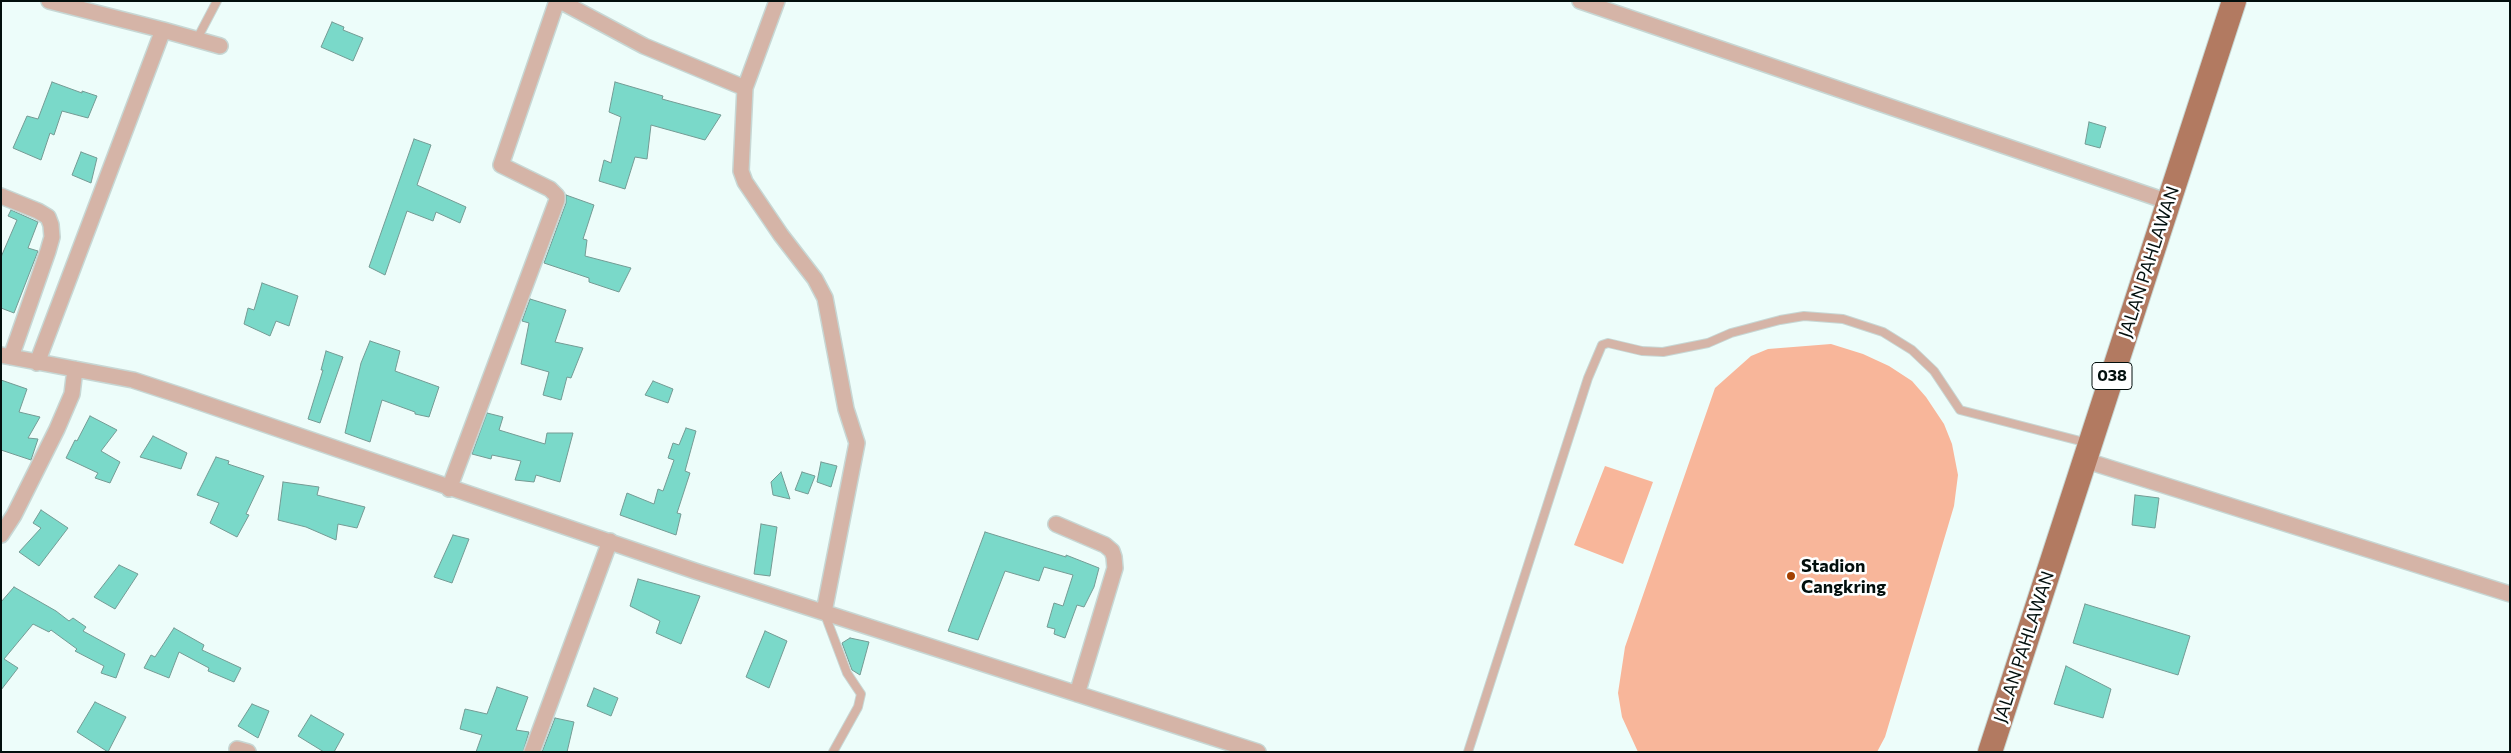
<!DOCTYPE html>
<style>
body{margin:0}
#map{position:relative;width:2511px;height:753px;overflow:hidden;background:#edfdfa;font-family:Commissioner,sans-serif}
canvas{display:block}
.frame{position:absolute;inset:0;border:2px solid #020f0d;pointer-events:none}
</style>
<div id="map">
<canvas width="2511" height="753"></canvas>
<div class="frame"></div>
</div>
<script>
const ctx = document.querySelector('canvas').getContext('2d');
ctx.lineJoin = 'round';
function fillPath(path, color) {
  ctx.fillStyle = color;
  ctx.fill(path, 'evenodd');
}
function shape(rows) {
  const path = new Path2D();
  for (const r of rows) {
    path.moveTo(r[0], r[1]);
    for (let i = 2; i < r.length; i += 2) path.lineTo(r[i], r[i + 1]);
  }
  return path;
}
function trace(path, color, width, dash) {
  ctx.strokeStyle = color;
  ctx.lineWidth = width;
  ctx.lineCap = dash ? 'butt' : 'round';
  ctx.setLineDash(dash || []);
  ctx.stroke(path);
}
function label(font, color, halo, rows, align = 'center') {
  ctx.font = font + ' Commissioner,sans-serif';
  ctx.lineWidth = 5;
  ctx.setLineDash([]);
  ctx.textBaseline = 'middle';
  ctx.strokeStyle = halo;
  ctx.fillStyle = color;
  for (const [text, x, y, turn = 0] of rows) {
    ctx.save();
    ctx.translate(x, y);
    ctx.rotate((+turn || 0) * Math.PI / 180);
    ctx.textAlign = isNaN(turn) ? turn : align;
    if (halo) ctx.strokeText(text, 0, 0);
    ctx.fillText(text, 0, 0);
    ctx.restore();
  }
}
fillPath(shape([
 [1831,344,1863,354,1889,366,1912,381,1926,397,1944,424,1952,444,1958,475,1954,506,1885,737,1877,752,1638,752,1622,717,1618,693,1625,647,1715,388,1751,356,1768,349],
 [1605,466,1653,482,1623,564,1574,545]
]), '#f8b69a');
const building = shape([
 [332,22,344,27,343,30,363,38,353,61,321,47,332,22],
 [52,82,82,93,82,91,97,96,88,118,62,111,54,135,50,133,41,160,13,148,27,116,38,119,52,82],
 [615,82,663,96,662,99,721,115,705,140,651,125,647,159,635,157,625,189,599,181,604,160,611,163,621,117,609,112,615,82],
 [2089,122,2106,127,2100,148,2085,144,2089,122],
 [414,139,431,145,417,185,466,207,460,223,436,212,433,221,407,211,385,275,369,267,414,139],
 [81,152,97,158,91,183,72,175,81,152],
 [566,195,594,205,583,239,587,240,585,256,631,268,619,292,589,282,589,278,544,263,566,203,566,195],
 [11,210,38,222,28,248,38,251,14,313,1,308,1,257,17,220,8,216,11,210],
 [262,283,298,296,289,326,276,321,270,336,244,324,248,308,254,310,262,283],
 [530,299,566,310,555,342,583,348,571,378,567,377,561,400,543,395,549,372,521,364,529,323,522,321,530,299],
 [370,341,400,351,395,371,439,387,429,417,415,414,415,412,382,400,370,442,345,433,361,363,370,341],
 [326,351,343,357,320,423,308,419,323,370,321,370,326,351],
 [1,380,27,389,19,412,40,417,28,438,38,439,31,460,1,450,1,380],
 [653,381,673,389,668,403,645,395,653,381],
 [487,413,503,417,499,430,545,444,547,433,573,433,560,482,536,475,534,482,515,480,521,461,492,455,491,459,472,454,487,413],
 [90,416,117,430,101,451,120,462,110,483,95,478,98,473,66,458,75,440,77,441,90,416],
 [686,428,696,431,685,471,690,473,677,513,681,514,676,535,620,515,627,493,654,504,658,489,663,491,674,460,668,458,673,443,679,445,686,428],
 [153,436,187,453,181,469,140,457,153,436],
 [216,457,229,461,228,464,264,476,246,514,249,515,237,537,210,523,219,503,197,495,216,457],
 [821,462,837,466,831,487,817,482,821,462],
 [781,472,790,499,773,495,771,482,781,472],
 [802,472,815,476,808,494,795,490,802,472],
 [283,482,319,487,317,495,365,507,357,528,338,524,336,540,306,527,278,520,283,482],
 [2135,495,2159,498,2155,528,2132,525,2135,495],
 [41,510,68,528,39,566,19,552,41,528,33,523,41,510],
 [761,524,777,527,770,576,754,574,761,524],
 [985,532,1066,557,1066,555,1099,568,1094,587,1084,607,1077,605,1065,638,1054,634,1055,629,1047,627,1054,603,1063,606,1073,575,1044,567,1039,581,1005,571,978,640,948,631,985,532],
 [453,535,469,539,452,583,434,577,453,535],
 [119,565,138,574,115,609,94,597,119,565],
 [638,579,700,596,681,644,656,633,660,621,630,606,638,579],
 [14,587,56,611,69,621,73,618,86,627,83,631,125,654,116,678,101,673,104,666,75,651,77,649,51,630,49,632,33,624,4,659,18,668,1,690,1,602,14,587],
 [2085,604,2190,636,2178,675,2073,643,2085,604],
 [174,628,204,645,202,650,241,668,234,682,208,671,209,668,179,652,169,678,144,668,151,655,155,657,174,628],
 [765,631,787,641,769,688,746,677,765,631],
 [850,638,869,642,860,675,852,670,842,643,850,638],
 [2066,666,2111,689,2103,718,2054,704,2066,666],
 [497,687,528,697,516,730,529,732,523,752,476,752,482,735,460,729,465,709,487,714,497,687],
 [594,688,618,698,611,716,587,706,594,688],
 [95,702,126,717,108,752,77,732,95,702],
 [252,704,269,711,258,738,238,726,252,704],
 [311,715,344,734,334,752,324,752,298,736,311,715],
 [555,718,574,722,567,752,542,752,555,718]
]);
fillPath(building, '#7ad9c9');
trace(building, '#749b94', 1);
const service = shape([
 [197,39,217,1],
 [824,612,847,673,861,694,858,707,833,752],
 [1468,752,1588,378,1602,345,1608,343,1642,351,1663,352,1708,343,1731,333,1780,320,1804,316,1843,319,1883,332,1912,350,1934,371,1960,410,2088,443]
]);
const minor = shape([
 [49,1,163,30],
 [560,1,644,46,745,88,741,171,745,182,781,235,815,279,825,298,846,409,857,443,824,612],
 [1580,1,2169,202],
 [745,88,777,1],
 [1,196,38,211,48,217,51,225,52,237,48,251,11,357],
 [1,355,133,380,182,396,695,571,1258,752],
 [37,363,163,30,220,46],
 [2084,460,2510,594],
 [449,489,557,200,557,196,550,189,501,165,557,1],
 [1056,524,1105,545,1112,551,1114,557,1115,568,1077,694],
 [1,535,14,515,57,429,72,394,75,369],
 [237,749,248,752],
 [532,752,610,541]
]);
const primary = shape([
 [1990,752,2234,1]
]);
trace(service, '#c7d7d4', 10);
trace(minor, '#c7d7d4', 18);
trace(primary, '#c7d7d4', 26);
trace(service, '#d5b4a7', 8);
trace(minor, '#d5b4a7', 15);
trace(primary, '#b27a61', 24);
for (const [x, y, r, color] of [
 [1791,576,5,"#a34001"]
]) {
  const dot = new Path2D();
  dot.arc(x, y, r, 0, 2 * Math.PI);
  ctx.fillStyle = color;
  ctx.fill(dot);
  trace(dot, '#fff', 2);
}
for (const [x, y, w] of [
 [2112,376,40]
]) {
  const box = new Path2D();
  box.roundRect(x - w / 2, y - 13.5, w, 27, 4);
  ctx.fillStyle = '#fff';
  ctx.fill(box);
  trace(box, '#020f0d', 1);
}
label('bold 16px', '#020f0d', null, [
 ["038",2112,376]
]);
label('18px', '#020f0d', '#fff', [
 ["JALAN PAHLAWAN",2149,262,-72],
 ["JALAN PAHLAWAN",2024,647,-72]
]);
label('bold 18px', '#020f0d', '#fff', [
 ["Stadion",1801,566],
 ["Cangkring",1801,587]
], 'left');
</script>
